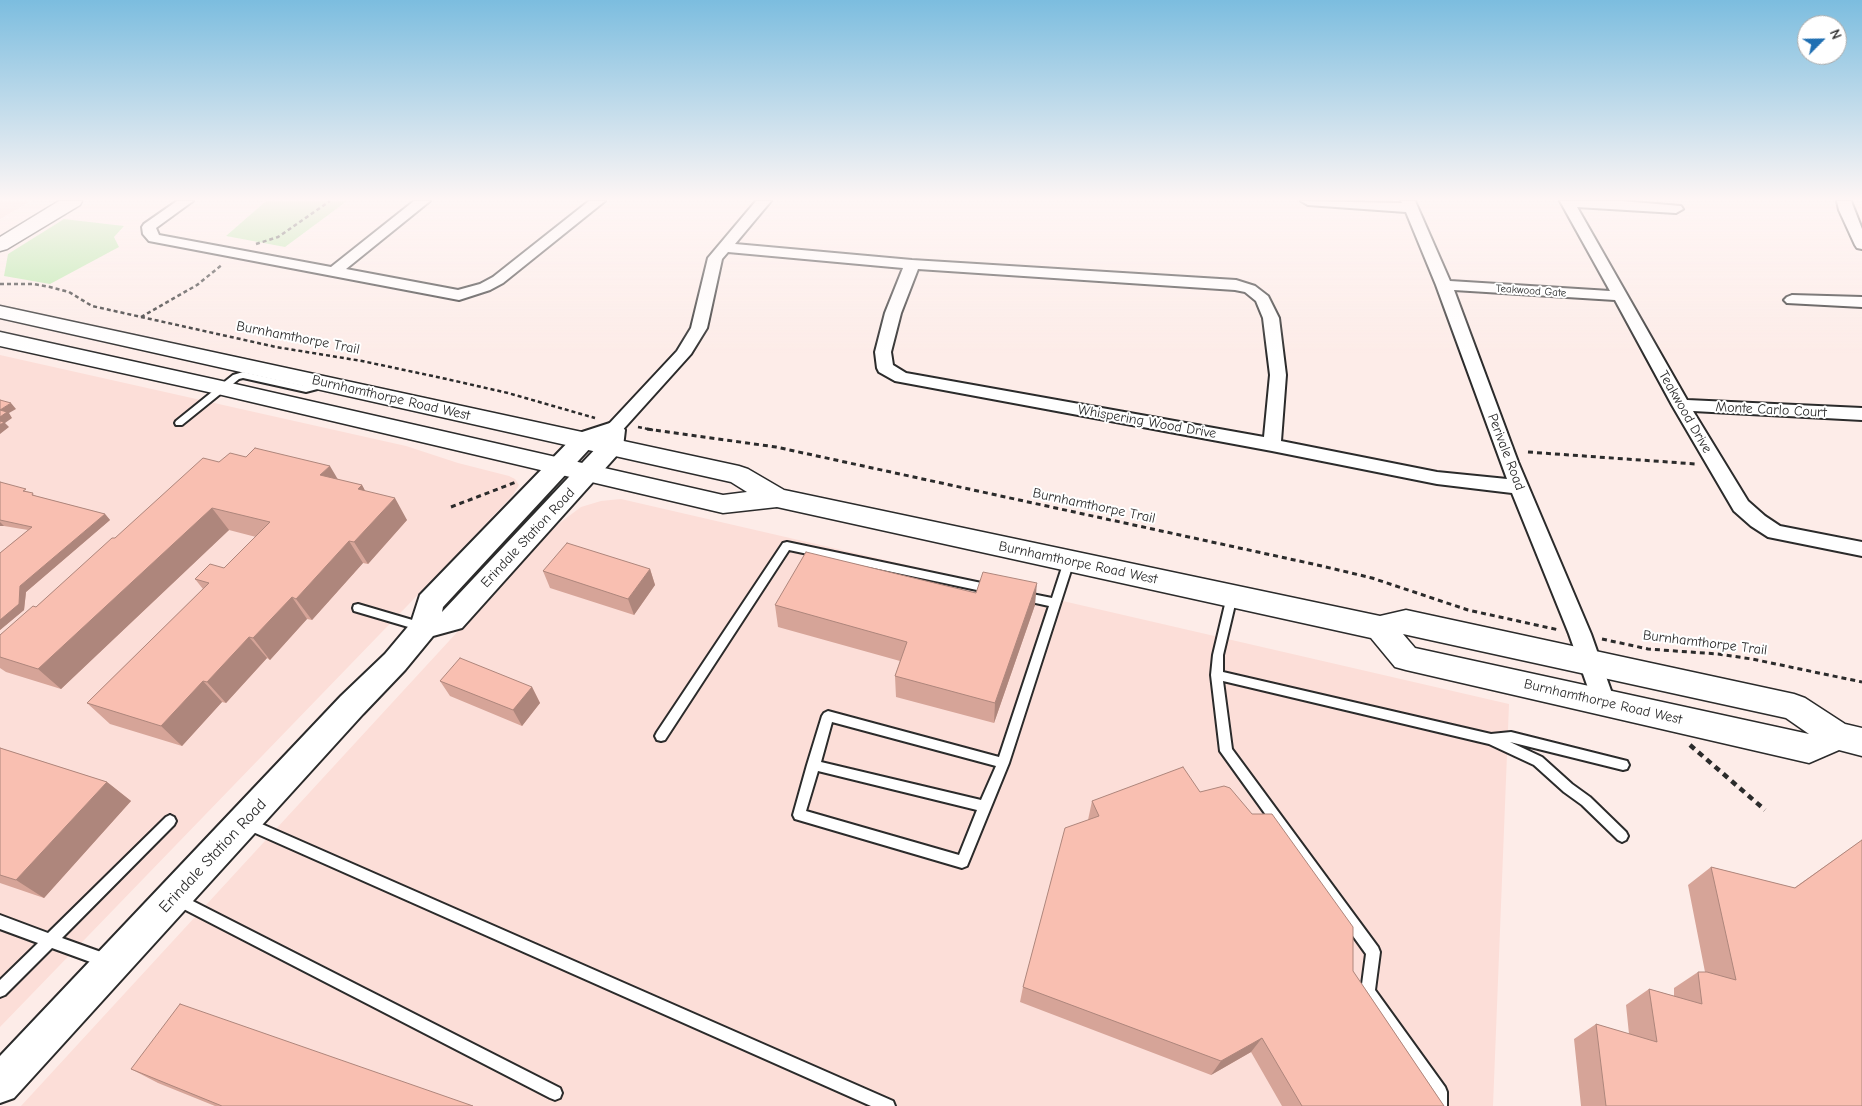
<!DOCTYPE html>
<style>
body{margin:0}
#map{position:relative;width:1862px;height:1106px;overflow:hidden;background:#fdece8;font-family:"Comic Neue",sans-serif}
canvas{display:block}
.north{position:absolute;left:1797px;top:15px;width:50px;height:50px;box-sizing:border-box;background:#fff;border:1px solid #aaa;border-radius:50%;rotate:67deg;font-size:14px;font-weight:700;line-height:20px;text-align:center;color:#2b2b2b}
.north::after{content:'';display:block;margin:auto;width:18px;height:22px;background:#1f6fb2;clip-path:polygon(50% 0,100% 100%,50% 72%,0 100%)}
</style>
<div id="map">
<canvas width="1862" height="1106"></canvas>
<div class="north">N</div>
</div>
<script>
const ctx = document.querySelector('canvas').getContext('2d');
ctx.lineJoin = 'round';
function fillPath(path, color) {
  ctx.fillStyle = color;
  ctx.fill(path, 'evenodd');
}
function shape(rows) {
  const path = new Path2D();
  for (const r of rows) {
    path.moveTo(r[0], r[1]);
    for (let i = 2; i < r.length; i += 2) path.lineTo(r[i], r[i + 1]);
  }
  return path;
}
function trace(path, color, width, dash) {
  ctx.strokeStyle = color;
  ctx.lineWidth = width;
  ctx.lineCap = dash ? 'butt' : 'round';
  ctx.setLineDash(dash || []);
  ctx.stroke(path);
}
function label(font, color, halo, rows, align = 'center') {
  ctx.font = font + ' "Comic Neue",sans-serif';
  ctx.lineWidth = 4;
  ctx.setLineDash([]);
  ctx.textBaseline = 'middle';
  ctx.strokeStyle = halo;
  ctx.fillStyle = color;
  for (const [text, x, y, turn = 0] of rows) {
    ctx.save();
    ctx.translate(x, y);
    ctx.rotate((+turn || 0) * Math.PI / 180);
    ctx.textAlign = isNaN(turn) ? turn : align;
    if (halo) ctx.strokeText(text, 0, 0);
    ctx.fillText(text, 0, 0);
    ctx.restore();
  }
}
fillPath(shape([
 [0,201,31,201,0,219],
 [0,355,406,446,458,463,509,476,515,479,519,485,513,495,437,575,0,1027],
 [621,499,1509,704,1493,1106,21,1106,553,528,581,507,601,501]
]), '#fcded8');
fillPath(shape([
 [266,201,347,201,285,247,226,236],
 [64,219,124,226,114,237,119,247,50,284,4,276,8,254]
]), '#b7e9a8');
const service = shape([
 [243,372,306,386,322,382,326,385,325,387,306,392,243,378,239,379,182,425,176,425,175,423,176,421,233,375,243,372],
 [787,542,991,585,995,586,996,589,995,592,991,593,789,550,665,740,661,741,657,740,655,736,657,732,783,543,787,542],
 [1069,557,1074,561,1009,763,967,866,962,868,795,819,793,815,807,765,822,716,824,713,828,711,999,757,1049,606,1022,600,1018,599,1017,596,1018,593,1022,592,1052,598,1064,561,1069,557],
 [832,722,996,766,981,800,821,762,832,722],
 [818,771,977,810,959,855,806,811,818,771],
 [1232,592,1236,593,1237,596,1223,655,1223,672,1491,734,1511,732,1627,761,1629,765,1627,769,1623,770,1510,742,1542,757,1572,784,1590,797,1626,832,1628,836,1626,840,1622,842,1618,840,1582,805,1564,792,1534,765,1489,744,1223,681,1232,749,1378,947,1380,952,1375,990,1445,1087,1447,1092,1447,1106,1433,1106,1433,1094,1363,997,1361,992,1366,954,1220,751,1211,675,1213,655,1227,596,1228,593,1232,592],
 [358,604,426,624,427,627,426,630,422,631,354,611,353,608,354,605,358,604],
 [170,815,174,817,176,821,174,825,62,938,112,956,114,961,112,966,107,968,52,948,5,995,0,997,0,980,38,943,0,929,0,915,48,933,166,817,170,815],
 [248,818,893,1101,895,1106,871,1106,244,828,242,824,244,820,248,818],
 [177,893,560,1088,562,1093,560,1098,555,1100,550,1098,172,903,170,899,172,895,177,893]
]);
const minor = shape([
 [177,201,193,201,156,228,159,235,331,267,414,201,430,201,346,269,458,290,480,284,493,277,589,201,605,201,503,283,490,290,459,300,149,241,143,234,142,227,144,224,177,201],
 [756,201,771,201,735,244,912,260,1236,280,1255,286,1268,296,1279,318,1286,375,1281,441,1437,472,1507,479,1436,285,1406,212,1308,205,1301,201,1402,203,1401,201,1415,201,1450,281,1610,291,1560,201,1621,201,1681,206,1683,209,1676,213,1577,207,1687,400,1862,408,1862,420,1693,411,1748,501,1765,516,1780,526,1862,542,1862,556,1768,537,1751,526,1734,511,1672,405,1615,300,1454,290,1518,462,1591,634,1615,702,1612,709,1604,712,1596,709,1593,702,1569,634,1512,493,1437,484,1272,451,895,381,879,372,877,368,875,352,885,313,903,268,728,252,722,259,707,328,691,354,619,434,613,436,607,434,604,430,607,426,677,351,691,328,708,258,756,201],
 [918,269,1235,290,1245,292,1256,301,1263,318,1270,375,1264,437,906,373,893,365,891,352,901,313,918,269],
 [1837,201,1851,201,1862,229,1862,249,1857,248,1855,245,1839,210,1837,201],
 [1792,295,1862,297,1862,307,1787,303,1784,300,1787,297,1792,295]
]);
const tertiary = shape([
 [613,422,621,425,625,430,623,447,619,453,462,628,433,636,405,670,363,714,14,1098,0,1103,0,1056,341,696,385,654,411,623,420,595,576,434,613,422],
 [600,443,599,445,442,612,443,607,592,446,600,443]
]);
const secondary = shape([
 [59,201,82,201,80,205,7,249,0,251,0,237,59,201],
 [0,306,739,466,748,469,784,490,1380,616,1406,610,1794,694,1805,698,1845,724,1862,728,1862,756,1839,750,1809,763,1406,670,1395,667,1371,638,777,507,723,513,222,395,0,346,0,332,222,381,723,495,747,492,731,482,0,318,0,306],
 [1403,634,1786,718,1809,734,1415,648,1403,634]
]);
trace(service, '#2b2b2b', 4);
trace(minor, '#2b2b2b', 4);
trace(tertiary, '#2b2b2b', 4);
trace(secondary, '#2b2b2b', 3);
trace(shape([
 [256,244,278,237,330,201],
 [0,284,33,284,50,287,69,292,92,306,276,347,362,361,442,378,508,393,595,418],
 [141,317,197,285,223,264],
 [638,427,653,430]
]), '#2b2b2b', 2.5, [4, 3]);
trace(shape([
 [647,429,776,447,1322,566,1372,578,1468,610,1559,630],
 [1528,452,1696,464],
 [451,507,516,482],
 [1602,639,1648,649,1718,654,1752,659,1862,682]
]), '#2b2b2b', 3, [5, 4]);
trace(shape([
 [1690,745,1765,810]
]), '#2b2b2b', 4.5, [6, 5]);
fillPath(service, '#fff');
fillPath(minor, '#fff');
fillPath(tertiary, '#fff');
fillPath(secondary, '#fff');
fillPath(shape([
 [219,462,338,480,362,485,365,491,407,520,368,564,363,563,312,620,307,619,270,660,267,658,226,703,222,702,182,746,110,724,87,703,203,589,195,579,224,568,256,537,229,530,61,689,6,672,0,668,0,635,36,607,115,538],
 [0,482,29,492,36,496,105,514,110,520,26,592,24,610,0,630,0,553,28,530,4,526,0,526],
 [650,569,655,585,634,615,550,588,543,571],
 [976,593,1035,605,994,723,896,697,895,676,900,661,778,627,775,605],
 [440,681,532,687,540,703,522,726,450,696],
 [0,748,107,782,131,801,44,898,0,883],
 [1200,792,1353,971,1444,1106,1282,1106,1251,1052,1211,1075,1020,1002,1023,987,1088,820,1092,801],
 [1862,840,1862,1106,1581,1106,1574,1039,1596,1024,1629,1034,1626,1005,1649,989,1674,996,1674,988,1698,972,1705,972,1688,885,1711,867,1794,888],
 [131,1069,473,1106,215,1106,158,1083]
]), '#d6a498');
fillPath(shape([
 [11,403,16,409,9,413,12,418,5,423,9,427,0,434,0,410],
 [330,466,343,488,320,475],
 [362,485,374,507,358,489],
 [395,498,407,520,368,564,354,542],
 [212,508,229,530,61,689,38,669],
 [105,514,110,520,26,592,24,610,0,630,0,620,20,586],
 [0,522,4,526,0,526],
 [349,541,363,563,312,620,296,599],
 [650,569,655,585,634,615,628,599],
 [1037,583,1035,605,994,723,995,703],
 [292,597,307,619,270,660,253,638],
 [249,637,267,658,226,703,207,682],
 [203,681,222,702,182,746,161,726],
 [532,687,540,703,522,726,513,710],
 [107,782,131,801,44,898,16,880],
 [1262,1038,1251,1052,1211,1075,1221,1061]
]), '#ae867c');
const building = shape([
 [0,400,11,403,0,410,7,412,0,417,0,400],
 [0,421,4,422,0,425,0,421],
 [255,448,330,466,320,475,362,485,358,489,395,498,354,542,349,541,296,599,292,597,253,638,249,637,207,682,203,681,161,726,87,703,209,583,195,579,210,564,224,568,270,522,212,508,38,669,0,657,0,635,33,606,36,607,112,538,115,538,203,458,219,462,230,453,246,457,255,448],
 [0,482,26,489,23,491,33,493,32,495,105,514,20,586,19,604,0,620,0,553,32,527,0,520,0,482],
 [567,543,650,569,628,599,543,571,567,543],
 [806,552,976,593,983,572,1037,583,995,703,895,676,907,642,775,605,806,552],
 [460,658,532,687,513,710,440,681,460,658],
 [0,748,107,782,16,880,0,875,0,748],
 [1183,767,1200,792,1224,786,1230,788,1252,814,1272,814,1353,927,1353,971,1444,1106,1302,1106,1262,1038,1221,1061,1023,987,1065,828,1099,816,1092,801,1183,767],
 [1862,840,1862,1106,1606,1106,1596,1024,1657,1042,1649,989,1702,1004,1698,972,1707,972,1736,980,1711,867,1795,888,1862,840],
 [180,1004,473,1106,222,1106,131,1069,180,1004]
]);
fillPath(building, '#f9bfb1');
trace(building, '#ae867c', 1);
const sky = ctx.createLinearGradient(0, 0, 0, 356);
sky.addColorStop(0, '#7cbddf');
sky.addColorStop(0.56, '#fef6f5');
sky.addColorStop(1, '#fef6f500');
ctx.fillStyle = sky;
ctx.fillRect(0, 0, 1862, 356);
label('11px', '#2b2b2b', '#fff', [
 ["Teakwood Gate",1531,291,4]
]);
label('14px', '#2b2b2b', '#fff', [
 ["Burnhamthorpe Trail",298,338,11],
 ["Burnhamthorpe Road West",391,398,13],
 ["Monte Carlo Court",1771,410,3],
 ["Teakwood Drive",1685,412,60],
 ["Whispering Wood Drive",1147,422,10],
 ["Perivale Road",1506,452,69],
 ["Burnhamthorpe Trail",1094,506,12],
 ["Erindale Station Road",528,538,-47],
 ["Burnhamthorpe Road West",1078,563,12],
 ["Burnhamthorpe Trail",1705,643,7],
 ["Burnhamthorpe Road West",1603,702,13]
]);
label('16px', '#2b2b2b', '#fff', [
 ["Erindale Station Road",213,856,-47]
]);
</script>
